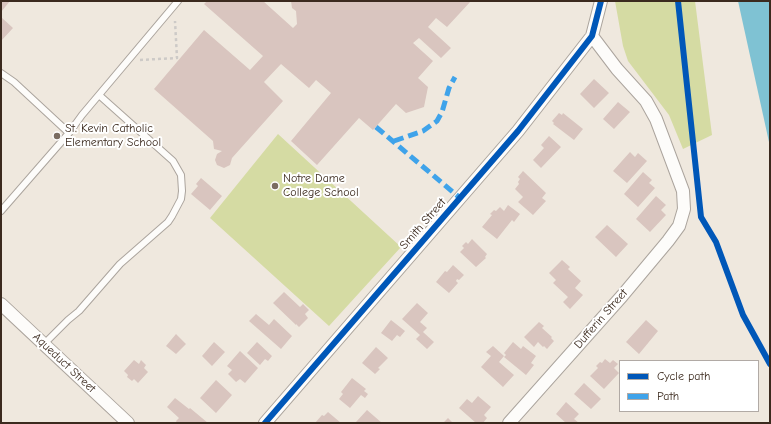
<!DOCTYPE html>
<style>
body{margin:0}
#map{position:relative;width:771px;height:424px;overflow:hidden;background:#efe8de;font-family:"Comic Neue",sans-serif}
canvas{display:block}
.frame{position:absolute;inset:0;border:2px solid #3b2a1e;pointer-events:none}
.legend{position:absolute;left:619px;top:360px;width:140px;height:52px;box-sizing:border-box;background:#fff;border:1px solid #b1aaa5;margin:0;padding:5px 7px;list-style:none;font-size:12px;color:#3b2a1e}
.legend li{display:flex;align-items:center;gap:8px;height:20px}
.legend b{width:20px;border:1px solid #b1aaa5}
</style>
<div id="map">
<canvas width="771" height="424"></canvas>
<div class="frame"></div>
<ul class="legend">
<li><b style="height:5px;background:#0057b8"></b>Cycle path</li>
<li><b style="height:5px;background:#3fa3ea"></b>Path</li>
</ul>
</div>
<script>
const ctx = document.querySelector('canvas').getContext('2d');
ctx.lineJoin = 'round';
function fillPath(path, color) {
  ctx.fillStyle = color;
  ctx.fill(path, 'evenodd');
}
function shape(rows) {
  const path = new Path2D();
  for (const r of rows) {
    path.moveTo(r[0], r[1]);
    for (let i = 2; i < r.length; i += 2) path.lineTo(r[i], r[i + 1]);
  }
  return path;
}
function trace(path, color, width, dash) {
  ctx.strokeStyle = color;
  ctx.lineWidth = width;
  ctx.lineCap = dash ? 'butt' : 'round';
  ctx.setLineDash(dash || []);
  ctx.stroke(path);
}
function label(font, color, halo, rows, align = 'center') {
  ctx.font = font + ' "Comic Neue",sans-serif';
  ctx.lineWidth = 4;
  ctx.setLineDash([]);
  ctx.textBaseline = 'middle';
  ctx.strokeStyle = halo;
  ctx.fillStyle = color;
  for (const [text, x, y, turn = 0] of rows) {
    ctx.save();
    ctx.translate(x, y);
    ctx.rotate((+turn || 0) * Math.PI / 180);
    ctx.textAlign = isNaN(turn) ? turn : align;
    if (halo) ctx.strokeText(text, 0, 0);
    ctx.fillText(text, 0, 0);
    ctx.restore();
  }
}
fillPath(shape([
 [615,1,695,1,712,135,683,149,669,115,628,61,623,46],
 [278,134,401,247,329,326,210,218]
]), '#d5dba3');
fillPath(shape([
 [738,1,770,1,770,146,769,142]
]), '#7fc2d3');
fillPath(shape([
 [1,1,10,1,1,12],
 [207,1,263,1,293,28,297,24,296,11,292,8,291,1,471,1,447,27,436,18,428,27,451,48,441,58,419,38,413,43,433,61,418,78,428,87,424,107,406,113,396,104,373,130,359,118,317,165,291,141,331,93,316,80,309,88,281,64,264,82,283,101,232,158,230,165,224,168,217,165,215,160,217,154,222,151,214,149,213,141,154,89,204,30,250,70,263,56,204,4],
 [1,17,13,28,1,41],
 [594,79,609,93,594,108,580,94],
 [618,102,630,112,614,129,603,119],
 [559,113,562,115,563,113,583,129,574,140,553,124,554,123,552,121],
 [549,136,561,147,541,168,533,160,544,148,541,145],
 [630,152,635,157,638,153,647,161,627,183,613,171],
 [523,171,546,193,542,198,546,201,533,215,518,202,523,197,515,189,519,184,518,182,520,179,518,177],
 [643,172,652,180,649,183,655,188,638,207,624,194],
 [201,178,222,196,210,210,191,194,198,186,196,184],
 [656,196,666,205,661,210,666,215,650,232,636,219],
 [508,205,520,214,514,222,512,220,497,239,482,227,492,215,490,214,494,210,496,211,500,207,504,211],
 [607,225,628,244,616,257,595,237],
 [472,239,487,254,485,257,486,258,476,267,460,252,464,248,462,246,466,242,468,244],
 [562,260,570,267,568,269,581,281,575,288,583,295,570,309,563,302,568,297,553,283,556,280,549,273],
 [453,265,464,275,459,280,457,279,456,281,458,283,449,293,436,282,445,271,447,272],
 [284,292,300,307,303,304,309,310,305,314,308,318,299,327,296,324,296,325,273,303],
 [417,303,428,313,420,322,427,328,423,332,434,342,427,349,416,339,420,335,402,319],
 [256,314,269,325,274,319,292,336,281,349,249,321],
 [391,320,405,331,400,337,397,335,392,341,381,333],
 [646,320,658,331,639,354,626,342],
 [539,322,544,326,542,328,552,337,551,338,554,341,547,349,544,346,543,347,538,342,534,347,524,337],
 [176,334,186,344,176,354,166,346],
 [214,342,225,352,212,366,202,356],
 [257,342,272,356,268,361,265,359,260,365,247,353],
 [513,342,521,349,523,346,536,356,531,363,534,365,526,375,504,357,506,355,504,353],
 [493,346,504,356,499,362,514,375,503,387,481,367,491,356,486,352],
 [376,347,388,358,378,368,380,369,375,374,362,363],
 [240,351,258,368,245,383,240,379,236,382,228,374,232,370,227,366],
 [605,359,610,363,613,360,618,364,614,368,619,373,604,389,590,376,598,368,596,366,600,362,602,363],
 [134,360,139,364,141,360,146,365,144,368,148,372,138,383,134,379,132,381,127,377,128,375,124,371],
 [352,378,366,389,364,391,368,394,365,398,361,395,350,408,339,399,343,394,341,392],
 [216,380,232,395,216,413,200,398],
 [584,383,601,399,591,409,574,394],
 [478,396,491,407,484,415,487,418,483,423,476,423,459,408,467,399,472,403],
 [175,398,189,409,190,408,208,423,177,423,176,421,179,418,167,407],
 [566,402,579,414,574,419,579,423,566,423,556,414],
 [367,410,382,423,357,423,356,422],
 [328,412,341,423,315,423,322,415,324,416],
 [448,418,453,423,443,423]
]), '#d9c5bf');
const service = shape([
 [1,73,14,82,69,133],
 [1,211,69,133,82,115,178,1],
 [44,344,68,320,79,311,120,264,168,222,172,216,181,199,182,191,181,175,173,161,99,95]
]);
const minor = shape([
 [1,304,128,423],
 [265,423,518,131,592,36,601,1],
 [509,423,622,296,668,241,679,226,684,209,683,191,656,119,646,101,617,69,592,36]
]);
trace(service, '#aba49d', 8);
trace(minor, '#aba49d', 14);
trace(shape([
 [140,60,177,58,175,21]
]), '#cdcac7', 2.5, [3, 3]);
trace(service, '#fdfcfa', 6);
trace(minor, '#fdfcfa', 12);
trace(shape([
 [376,127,460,198],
 [394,141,423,131,437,121,442,112,449,88,455,77]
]), '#3fa3ea', 5, [10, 5]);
trace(shape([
 [678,1,701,217,716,242,743,315,770,364],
 [265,423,518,131,592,36,601,1]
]), '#0057b8', 6);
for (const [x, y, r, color] of [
 [57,136,4,"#7a6c61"],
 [275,186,4,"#7a6c61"]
]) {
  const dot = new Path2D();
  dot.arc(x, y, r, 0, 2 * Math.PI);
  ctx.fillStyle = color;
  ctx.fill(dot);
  trace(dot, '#fff', 1.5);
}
label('12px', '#3b2a1e', '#fff', [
 ["St. Kevin Catholic",65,129],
 ["Elementary School",65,143],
 ["Notre Dame",283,179],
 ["College School",283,193]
], 'left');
label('12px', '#3b2a1e', '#fff', [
 ["Smith Street",423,224,-49],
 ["Dufferin Street",601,319,-49],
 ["Aqueduct Street",64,363,43]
]);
</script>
